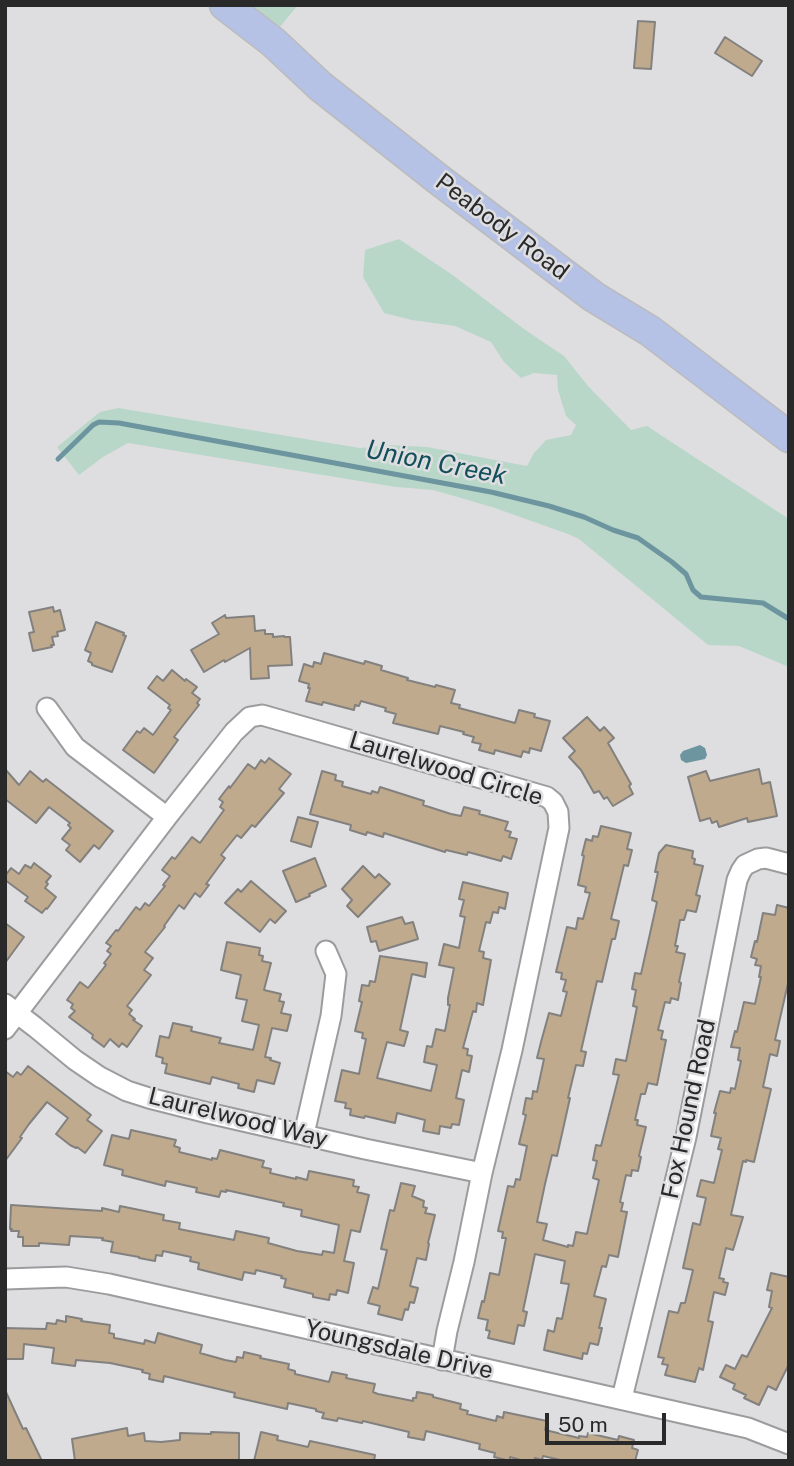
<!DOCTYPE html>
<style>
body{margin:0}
#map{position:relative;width:794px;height:1466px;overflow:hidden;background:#dedee0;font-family:"Public Sans",sans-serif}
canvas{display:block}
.frame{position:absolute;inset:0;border:7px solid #29292a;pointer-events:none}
.scale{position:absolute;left:545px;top:1413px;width:121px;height:32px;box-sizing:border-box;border:4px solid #29292a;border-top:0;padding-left:9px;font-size:21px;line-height:24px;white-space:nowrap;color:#29292a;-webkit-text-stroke:5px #dedee0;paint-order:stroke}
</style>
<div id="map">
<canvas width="794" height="1466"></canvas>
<div class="frame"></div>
<div class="scale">50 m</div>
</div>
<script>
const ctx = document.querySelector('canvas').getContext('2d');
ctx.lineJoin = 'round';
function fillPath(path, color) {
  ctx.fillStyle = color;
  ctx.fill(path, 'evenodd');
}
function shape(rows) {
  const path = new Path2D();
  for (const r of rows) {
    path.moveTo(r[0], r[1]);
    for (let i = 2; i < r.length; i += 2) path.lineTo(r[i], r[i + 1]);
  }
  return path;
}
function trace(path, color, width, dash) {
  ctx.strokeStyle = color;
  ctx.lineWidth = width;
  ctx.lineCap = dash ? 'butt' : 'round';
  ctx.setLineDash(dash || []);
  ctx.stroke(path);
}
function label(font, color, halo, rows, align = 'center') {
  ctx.font = font + ' "Public Sans",sans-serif';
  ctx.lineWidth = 5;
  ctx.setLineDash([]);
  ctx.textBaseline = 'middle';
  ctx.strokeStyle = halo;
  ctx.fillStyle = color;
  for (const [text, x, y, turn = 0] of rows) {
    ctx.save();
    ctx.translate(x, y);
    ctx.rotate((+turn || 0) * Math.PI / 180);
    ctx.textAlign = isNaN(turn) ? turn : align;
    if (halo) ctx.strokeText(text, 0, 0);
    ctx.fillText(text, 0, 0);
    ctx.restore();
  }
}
fillPath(shape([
 [252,5,298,5,280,27],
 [399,239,454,276,524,329,564,356,588,386,631,430,647,426,789,519,789,667,739,646,708,645,579,539,568,534,492,507,433,490,396,487,128,443,103,457,79,475,57,447,100,412,118,408,360,448,390,445,427,447,527,466,534,453,546,440,571,435,576,425,566,416,558,390,557,375,534,373,521,378,504,362,491,342,455,326,412,320,384,313,363,277,365,250]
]), '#b9d7c8');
fillPath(shape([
 [700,745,705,748,707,755,705,759,686,763,681,760,680,755,683,751]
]), '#6c959f');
trace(shape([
 [58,459,93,425,99,422,119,423,491,492,549,506,584,517,613,530,638,538,672,562,686,574,693,590,701,597,763,603,789,619]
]), '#6c959f', 5);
const building = shape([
 [638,21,655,22,651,69,634,68,638,21],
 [725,37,762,61,752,76,715,53,725,37],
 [53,607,54,612,60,610,65,630,57,632,58,636,52,637,54,645,51,645,52,647,33,651,29,633,34,632,29,612,53,607],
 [225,615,226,618,254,616,255,631,265,630,265,634,273,634,273,637,284,636,285,637,290,637,292,665,268,666,269,678,251,679,250,648,225,662,224,660,204,672,191,650,219,634,212,623,225,615],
 [96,622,124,633,123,635,126,636,112,672,92,665,92,663,88,661,91,653,85,650,96,622],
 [324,653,364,664,365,661,382,666,381,670,408,678,407,680,435,687,436,685,455,690,451,703,460,705,459,708,515,723,519,710,535,714,534,717,550,721,541,751,530,748,529,753,523,751,521,757,495,750,494,754,479,750,481,744,472,742,474,737,463,734,464,732,440,726,438,734,393,723,396,714,385,711,386,708,361,701,359,706,355,705,354,710,323,702,322,705,306,701,310,688,308,688,309,684,299,681,304,664,313,667,314,662,321,664,324,653],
 [172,670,185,681,186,679,197,687,192,693,200,699,197,703,199,705,174,737,178,740,154,773,123,750,137,731,140,733,144,728,153,735,171,710,168,708,170,705,148,688,157,676,163,681,172,670],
 [587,717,600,731,604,727,614,738,608,743,631,784,629,786,633,794,613,806,607,797,604,799,599,791,594,793,581,770,569,757,575,751,563,738,587,717],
 [269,758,291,774,279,789,284,793,255,827,252,825,241,838,237,835,221,855,225,858,206,884,209,885,200,897,195,893,184,909,179,905,164,926,165,927,145,952,153,958,144,970,151,975,127,1006,132,1010,129,1014,135,1019,133,1020,142,1026,127,1047,122,1043,119,1047,110,1039,104,1047,92,1038,93,1035,69,1017,75,1011,71,1008,73,1004,67,1000,80,982,88,988,106,965,104,963,111,954,107,951,111,946,106,943,116,930,118,931,136,907,140,910,145,903,149,906,165,886,163,885,170,876,162,870,172,857,175,859,192,837,200,843,224,810,220,807,223,802,219,799,229,786,230,788,248,764,255,769,261,760,265,763,269,758],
 [5,769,19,785,30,771,43,782,46,779,113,831,99,849,94,845,80,862,66,850,70,845,62,839,71,828,68,825,70,823,49,807,36,823,5,799,5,769],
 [759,769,762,784,770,782,777,816,748,822,747,818,719,827,717,821,712,823,710,818,700,821,688,777,706,771,710,781,759,769],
 [322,771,336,775,335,780,343,782,342,786,371,794,372,791,378,793,380,787,424,801,423,805,451,814,461,816,464,807,480,811,479,814,508,822,505,830,511,832,509,837,517,839,511,859,503,856,501,861,468,852,467,855,446,850,445,852,384,833,383,837,367,832,366,835,350,830,351,825,310,814,322,771],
 [298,817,318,822,311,847,291,841,298,817],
 [601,826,631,833,627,849,632,850,628,866,624,865,611,919,619,921,615,939,612,939,602,982,597,981,581,1051,586,1052,583,1066,576,1065,568,1098,570,1098,557,1156,552,1155,545,1184,537,1222,547,1224,543,1240,568,1247,568,1245,573,1246,576,1232,587,1234,599,1180,593,1178,597,1161,593,1160,596,1145,601,1146,619,1075,613,1074,616,1059,626,1061,637,1007,633,1006,636,990,632,989,635,973,641,974,657,902,652,900,658,872,655,872,659,853,666,845,693,851,692,858,695,859,694,864,703,866,696,895,700,896,696,912,687,910,684,920,680,920,675,946,678,946,676,952,685,954,679,982,681,983,678,1000,671,998,670,1003,665,1002,658,1030,663,1031,661,1039,666,1040,657,1085,648,1083,645,1094,641,1094,635,1120,638,1120,637,1125,646,1127,639,1156,641,1157,638,1171,632,1170,631,1176,626,1175,620,1202,623,1203,621,1211,627,1212,618,1257,609,1255,606,1267,602,1266,594,1296,606,1299,599,1328,602,1328,598,1345,590,1343,587,1354,583,1353,582,1359,544,1350,548,1330,554,1332,557,1318,562,1319,569,1284,561,1283,565,1261,535,1254,523,1311,527,1312,524,1326,518,1325,514,1344,488,1338,490,1331,486,1330,488,1320,478,1318,482,1301,484,1302,490,1273,499,1275,506,1238,502,1238,503,1232,498,1231,508,1186,514,1187,516,1179,520,1180,527,1146,519,1144,526,1115,523,1114,526,1098,532,1099,533,1091,537,1092,544,1059,537,1058,541,1042,549,1013,561,1016,567,992,563,991,566,980,561,979,562,973,556,972,567,927,576,929,578,918,583,919,590,893,585,892,586,887,578,885,584,856,582,855,586,839,592,841,593,836,598,837,601,826],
 [315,858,326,886,309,894,310,896,296,902,283,871,315,858],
 [34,863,51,876,46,882,48,884,45,888,56,897,47,909,46,908,42,913,25,901,28,897,5,880,5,876,11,868,19,874,25,865,31,868,34,863],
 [363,866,375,878,379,874,390,884,358,917,347,906,352,900,342,889,363,866],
 [251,881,286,911,275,923,270,919,260,932,225,903,238,889,241,892,251,881],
 [463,882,508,893,505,909,499,907,498,913,493,912,490,923,486,922,479,951,484,952,483,958,491,960,483,1005,477,1003,476,1012,473,1011,463,1048,468,1049,467,1055,472,1056,469,1072,462,1070,456,1098,464,1100,459,1125,452,1124,451,1128,440,1126,439,1134,423,1131,425,1120,397,1113,395,1123,365,1116,364,1118,350,1115,351,1109,345,1108,346,1103,335,1101,342,1070,359,1074,366,1039,362,1038,363,1033,355,1031,362,1002,359,1001,362,985,369,986,370,981,375,982,380,956,427,963,425,977,412,974,400,1030,408,1032,404,1046,387,1042,377,1078,431,1091,437,1065,424,1062,427,1046,432,1047,436,1029,445,1031,450,1005,448,1005,448,998,454,968,439,965,444,944,459,948,465,917,460,916,464,900,459,899,463,882],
 [777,905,789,908,789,979,775,1040,780,1041,777,1056,770,1054,763,1087,771,1089,754,1162,746,1160,746,1162,743,1161,731,1215,743,1217,733,1250,726,1248,719,1278,724,1279,723,1282,728,1283,725,1295,714,1292,708,1321,713,1322,703,1370,699,1368,695,1382,665,1375,668,1365,662,1364,664,1358,658,1357,669,1311,678,1313,681,1303,685,1303,693,1270,683,1268,693,1223,700,1225,706,1198,697,1196,701,1180,714,1183,722,1150,718,1149,721,1138,711,1136,716,1113,714,1113,720,1091,730,1093,731,1088,735,1089,741,1061,738,1060,740,1048,731,1047,735,1031,737,1032,744,1002,755,1004,761,977,759,977,761,966,755,965,757,959,751,957,755,941,757,942,763,913,775,915,777,905],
 [402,917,405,924,413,922,418,939,379,951,376,941,371,942,367,927,402,917],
 [5,923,24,937,5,963,5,923],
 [227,942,260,948,259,955,263,956,262,961,271,963,264,990,281,994,279,1001,284,1002,281,1013,291,1015,287,1031,272,1028,265,1057,271,1058,270,1060,280,1063,274,1084,257,1080,254,1092,238,1088,239,1084,212,1077,210,1084,165,1073,167,1064,162,1063,163,1058,156,1056,160,1036,169,1038,173,1023,192,1027,191,1031,221,1038,219,1043,253,1050,259,1025,242,1021,247,1000,236,998,241,975,221,970,227,942],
 [28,1066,91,1115,87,1120,102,1131,85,1153,77,1147,76,1148,70,1145,56,1134,68,1118,47,1102,29,1124,20,1137,22,1138,5,1161,5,1071,13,1077,17,1072,21,1075,28,1066],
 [131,1130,176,1140,174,1146,180,1148,179,1152,212,1160,212,1158,217,1159,220,1150,264,1161,262,1167,271,1169,270,1173,296,1179,296,1177,307,1180,309,1171,354,1180,353,1186,359,1187,357,1192,369,1195,360,1232,351,1230,344,1261,354,1263,348,1293,337,1290,336,1295,330,1294,329,1300,313,1297,313,1294,284,1287,286,1279,281,1278,282,1276,256,1270,255,1274,244,1272,242,1280,198,1269,199,1263,190,1261,191,1257,163,1251,162,1256,156,1255,155,1261,139,1258,139,1257,111,1252,113,1242,102,1240,103,1238,70,1236,69,1245,39,1243,39,1246,23,1246,23,1237,18,1237,19,1231,11,1231,12,1229,10,1229,11,1205,102,1211,102,1208,119,1212,120,1206,164,1215,163,1220,180,1223,179,1229,234,1240,236,1231,269,1238,268,1243,297,1251,322,1255,323,1251,334,1253,339,1225,301,1216,302,1210,283,1206,284,1203,226,1190,226,1192,221,1191,219,1197,196,1192,197,1188,166,1181,165,1186,122,1175,123,1170,104,1165,112,1135,129,1139,131,1130],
 [401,1183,415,1186,412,1196,424,1201,423,1207,427,1208,425,1213,435,1215,428,1243,429,1244,426,1260,417,1258,410,1286,418,1288,414,1303,410,1302,408,1310,405,1309,402,1320,378,1314,380,1306,368,1303,373,1287,378,1289,387,1250,381,1249,390,1210,394,1211,401,1183],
 [771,1273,789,1277,789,1364,776,1390,768,1386,759,1405,744,1398,746,1395,733,1389,735,1384,720,1377,726,1365,735,1369,742,1355,747,1357,772,1308,769,1307,772,1291,767,1290,771,1273],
 [66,1316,82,1319,81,1321,110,1325,109,1333,114,1334,114,1338,120,1339,144,1344,145,1340,155,1343,158,1333,202,1345,200,1353,225,1360,236,1362,237,1357,243,1358,244,1352,261,1356,260,1358,289,1364,288,1369,295,1371,295,1374,329,1382,332,1372,347,1375,346,1378,375,1384,373,1392,378,1394,413,1401,413,1398,416,1398,417,1392,433,1395,433,1397,461,1404,460,1409,468,1411,467,1414,496,1421,497,1416,503,1418,504,1412,547,1421,545,1430,579,1438,579,1436,587,1437,588,1433,618,1440,619,1436,634,1440,632,1448,638,1450,635,1461,565,1461,543,1456,542,1460,535,1458,534,1461,524,1461,510,1457,510,1461,494,1457,495,1453,479,1449,480,1444,426,1431,424,1440,408,1437,409,1432,363,1421,362,1423,338,1418,337,1421,322,1418,324,1413,316,1411,316,1409,288,1403,287,1409,234,1397,235,1393,164,1376,163,1382,149,1379,150,1374,142,1372,143,1370,110,1363,76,1360,75,1366,52,1363,54,1348,24,1344,23,1359,5,1359,5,1328,46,1329,47,1323,56,1324,57,1320,66,1322,66,1316],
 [5,1390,23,1429,26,1428,42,1461,5,1461,5,1390],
 [127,1428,128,1436,144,1433,145,1441,161,1442,180,1440,180,1433,211,1434,211,1432,239,1433,239,1461,75,1461,72,1439,127,1428],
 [261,1432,278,1436,277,1440,308,1447,310,1441,375,1455,374,1461,254,1461,261,1432]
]);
fillPath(building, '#c0aa8d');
trace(building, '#82817f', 2);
const street = shape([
 [47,708,75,747,167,817],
 [5,1004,35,1027,75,1060,100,1077,127,1091,149,1098,208,1113,365,1149,482,1173],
 [5,1029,167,817,234,732,250,717,262,715,276,719,547,797,553,802,558,812,559,828,512,1050,482,1173,464,1262,447,1331,442,1360],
 [304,1134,331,1016,336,974,326,951],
 [5,1279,66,1277,109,1284,748,1428,789,1444],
 [622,1398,686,1137,737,880,741,871,745,865,758,859,766,858,789,864]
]);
const primary = shape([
 [225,5,273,42,320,86,438,179,594,297,650,331,789,437]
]);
trace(street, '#9c9c9e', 23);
trace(primary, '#bbb', 33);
trace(street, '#fff', 19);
trace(primary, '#b5c1e5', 30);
label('24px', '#29292a', '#dedee0', [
 ["Peabody Road",502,227,37],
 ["Laurelwood Circle",446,769,17],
 ["Fox Hound Road",689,1109,-78],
 ["Laurelwood Way",238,1118,14],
 ["Youngsdale Drive",399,1350,13]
]);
label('italic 26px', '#134f5b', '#dedee0', [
 ["Union Creek",436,463,11]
]);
</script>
